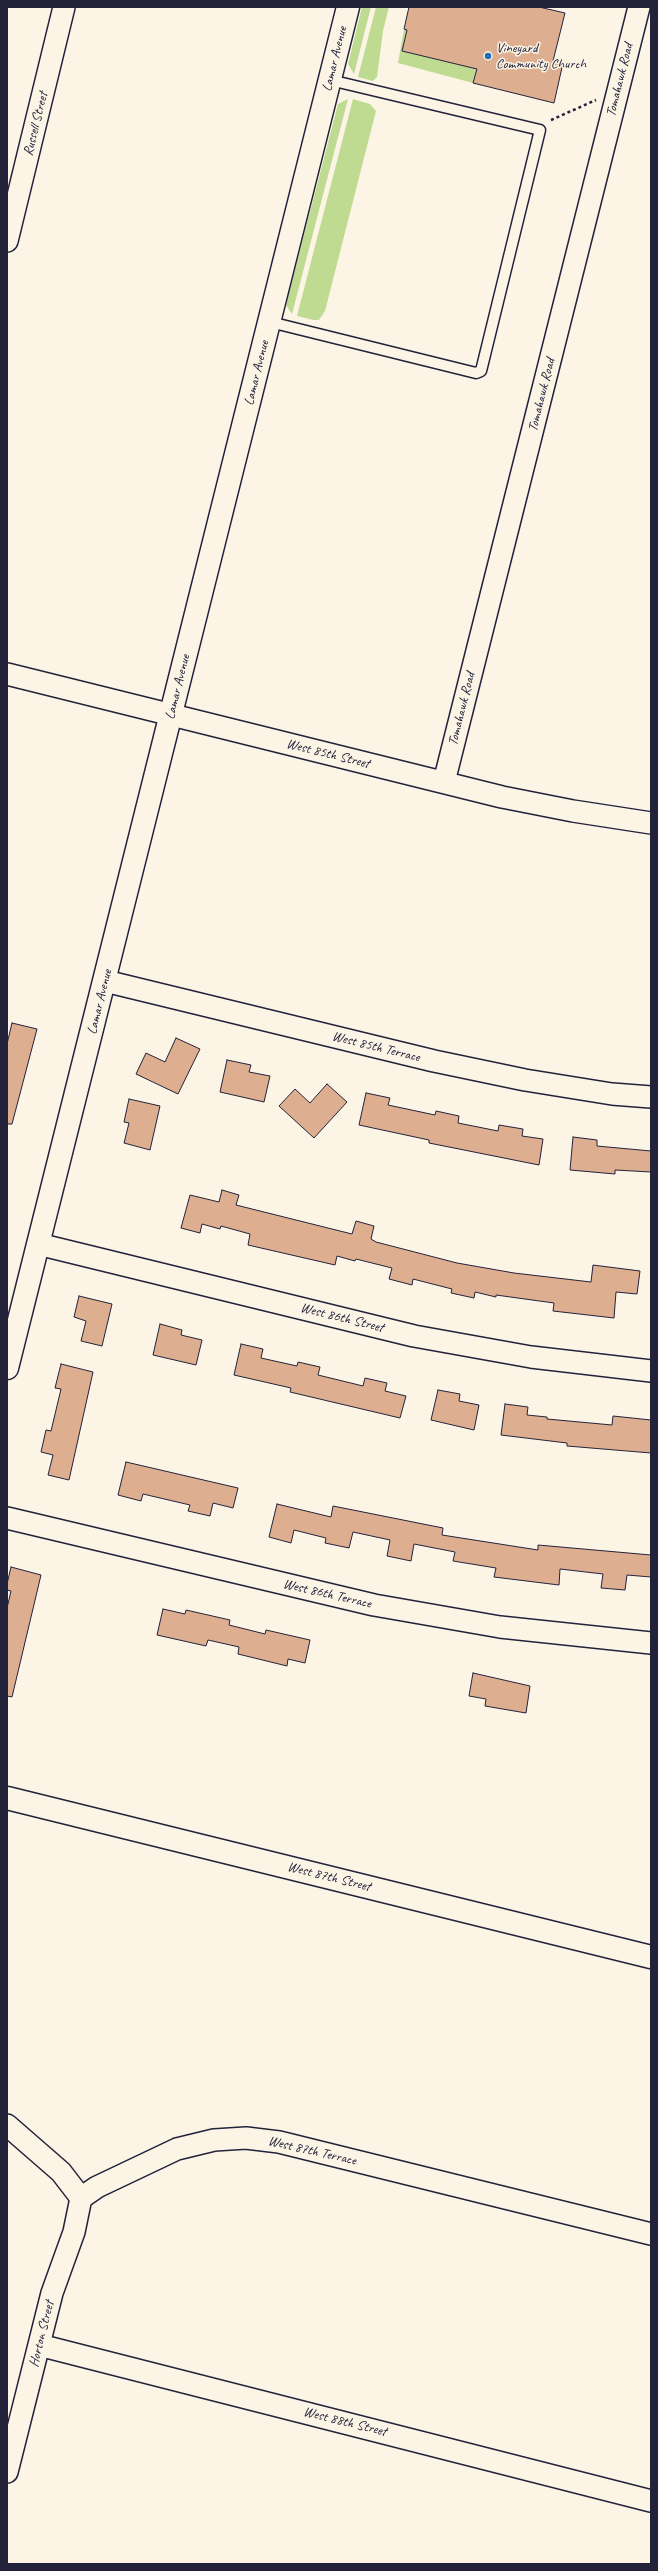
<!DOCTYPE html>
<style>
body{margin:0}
#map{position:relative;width:658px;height:2571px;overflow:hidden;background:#fcf5e5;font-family:Caveat,sans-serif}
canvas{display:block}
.frame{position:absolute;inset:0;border:8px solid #22223b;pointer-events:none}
</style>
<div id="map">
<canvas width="658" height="2571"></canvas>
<div class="frame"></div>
</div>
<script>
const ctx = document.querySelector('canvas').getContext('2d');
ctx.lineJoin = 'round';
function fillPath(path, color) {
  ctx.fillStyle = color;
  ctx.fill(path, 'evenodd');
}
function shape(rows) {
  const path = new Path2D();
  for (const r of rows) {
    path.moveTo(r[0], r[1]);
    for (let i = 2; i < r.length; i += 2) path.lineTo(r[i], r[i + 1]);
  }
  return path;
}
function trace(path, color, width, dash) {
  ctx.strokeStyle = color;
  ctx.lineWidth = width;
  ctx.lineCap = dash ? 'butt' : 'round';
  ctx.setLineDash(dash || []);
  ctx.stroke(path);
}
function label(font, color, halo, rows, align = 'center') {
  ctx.font = font + ' Caveat,sans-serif';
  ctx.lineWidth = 3;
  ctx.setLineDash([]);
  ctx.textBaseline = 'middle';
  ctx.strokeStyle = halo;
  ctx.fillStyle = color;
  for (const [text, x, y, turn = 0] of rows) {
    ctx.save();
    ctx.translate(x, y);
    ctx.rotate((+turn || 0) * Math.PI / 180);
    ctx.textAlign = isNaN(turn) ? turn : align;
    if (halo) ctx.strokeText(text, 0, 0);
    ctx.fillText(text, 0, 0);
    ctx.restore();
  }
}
fillPath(shape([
 [362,7,371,7,354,74,348,64],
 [376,7,389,7,383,31,377,77,373,81,358,77],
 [404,29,407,30,402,51,477,69,473,83,398,63],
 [348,99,292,314,286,305,338,104],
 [353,99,370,104,376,111,325,311,319,320,313,320,297,316]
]), '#bfda91');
const building = shape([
 [409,7,539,7,565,13,553,61,563,63,554,103,473,83,477,69,402,51,407,30,404,29,409,7],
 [12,1023,37,1029,12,1124,7,1124,7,1044,12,1023],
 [176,1038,200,1049,178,1094,136,1074,146,1053,165,1062,176,1038],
 [227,1060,251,1065,249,1072,270,1076,264,1102,220,1092,227,1060],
 [327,1084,347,1102,314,1138,279,1106,295,1089,310,1103,327,1084],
 [366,1093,390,1098,388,1105,435,1115,436,1111,459,1116,458,1123,498,1131,499,1125,523,1129,522,1136,543,1139,539,1165,429,1143,429,1140,359,1125,366,1093],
 [129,1099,160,1106,150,1150,124,1143,129,1123,124,1122,129,1099],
 [573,1137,597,1140,597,1146,651,1151,651,1172,615,1170,615,1174,570,1170,573,1137],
 [222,1190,239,1195,236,1205,352,1234,356,1221,374,1226,371,1239,376,1242,457,1263,514,1273,591,1282,593,1265,640,1271,637,1294,616,1292,614,1318,553,1311,554,1303,496,1295,496,1297,475,1292,474,1298,451,1293,452,1289,413,1279,412,1285,389,1279,392,1268,356,1259,355,1261,337,1256,335,1265,248,1245,250,1234,221,1226,220,1229,202,1224,200,1233,181,1228,190,1195,219,1202,222,1190],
 [79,1296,112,1304,102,1346,81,1341,86,1321,74,1317,79,1296],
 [160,1324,182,1330,181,1335,202,1340,196,1365,153,1355,160,1324],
 [241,1344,263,1349,261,1358,297,1366,298,1362,320,1367,318,1375,363,1386,365,1378,387,1383,385,1391,406,1396,400,1418,290,1392,291,1388,234,1375,241,1344],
 [61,1364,93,1372,69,1480,48,1475,53,1455,41,1452,46,1430,51,1431,61,1389,55,1388,61,1364],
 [438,1390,460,1394,459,1401,479,1405,474,1430,431,1420,438,1390],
 [505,1404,528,1407,527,1415,547,1417,547,1419,612,1425,613,1416,651,1420,651,1453,567,1446,567,1443,501,1435,505,1404],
 [126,1462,238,1488,233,1508,213,1503,210,1516,188,1511,190,1505,143,1494,141,1501,118,1495,126,1462],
 [277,1504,331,1517,333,1506,443,1528,442,1535,538,1550,538,1545,651,1555,651,1577,627,1575,625,1590,601,1588,603,1574,560,1569,559,1585,494,1577,496,1568,453,1561,455,1552,414,1544,411,1561,387,1556,390,1540,353,1532,349,1548,325,1543,326,1538,294,1530,291,1543,269,1537,277,1504],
 [11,1567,41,1575,12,1697,7,1696,7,1608,11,1591,7,1590,7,1584,11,1567],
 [163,1609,185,1614,186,1610,230,1620,229,1625,265,1634,266,1630,310,1640,305,1663,288,1659,287,1666,238,1654,239,1647,208,1640,206,1646,157,1635,163,1609],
 [473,1673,530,1686,526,1713,485,1706,486,1699,469,1696,473,1673]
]);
fillPath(building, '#deae90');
trace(building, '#22223b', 1);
const service = shape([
 [270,322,476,373,481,371,540,130,330,80]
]);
const minor = shape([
 [7,241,64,7],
 [7,674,502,797,573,811,651,823],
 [444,782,639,7],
 [105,981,434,1061,525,1080,612,1094,651,1097],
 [38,1244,414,1336,531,1357,651,1371],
 [7,1518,374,1605,500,1627,651,1643],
 [7,2125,61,2172,81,2198],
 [81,2198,97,2187,177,2149,214,2140,246,2138,279,2142,651,2234],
 [39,2345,651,2501],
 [7,2472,52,2293,74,2232,81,2198]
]);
const tertiary = shape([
 [7,1368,348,7],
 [7,1798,651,1957]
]);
trace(service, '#22223b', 13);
trace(minor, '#22223b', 24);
trace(tertiary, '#22223b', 25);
trace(shape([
 [551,120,596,100]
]), '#22223b', 2.5, [3, 3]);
trace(service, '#fcf5e5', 10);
trace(minor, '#fcf5e5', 21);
trace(tertiary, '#fcf5e5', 22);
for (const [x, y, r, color] of [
 [488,56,4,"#1f6fb2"]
]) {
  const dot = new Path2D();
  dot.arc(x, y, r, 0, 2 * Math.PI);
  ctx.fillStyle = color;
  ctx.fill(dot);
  trace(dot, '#fcf5e5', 1.5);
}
label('14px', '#22223b', '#fcf5e5', [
 ["Vineyard",496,48],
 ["Community Church",496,64]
], 'left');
label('14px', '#22223b', '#fcf5e5', [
 ["Lamar Avenue",335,59,-76],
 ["Tomahawk Road",620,80,-76],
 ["Russell Street",36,124,-76],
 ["Lamar Avenue",257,373,-76],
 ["Tomahawk Road",542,395,-76],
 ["Lamar Avenue",178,687,-76],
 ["Tomahawk Road",462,709,-76],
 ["West 85th Street",328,754,14],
 ["Lamar Avenue",100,1002,-76],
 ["West 85th Terrace",376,1047,14],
 ["West 86th Street",342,1318,14],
 ["West 86th Terrace",327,1594,13],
 ["West 87th Street",329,1877,14],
 ["West 87th Terrace",312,2151,13],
 ["Horton Street",42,2334,-76],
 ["West 88th Street",345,2422,14]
]);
</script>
